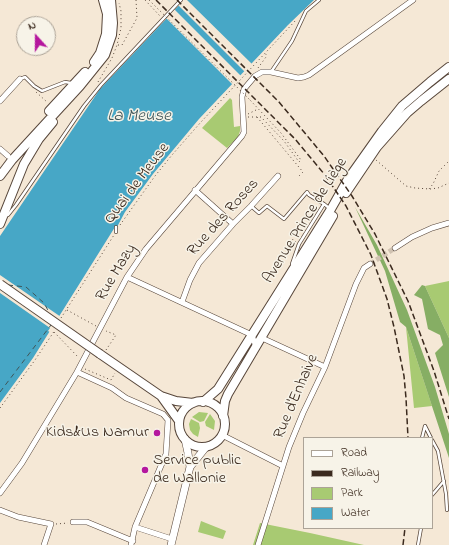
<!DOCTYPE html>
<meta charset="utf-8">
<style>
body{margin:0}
#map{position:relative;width:449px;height:545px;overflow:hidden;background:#f5e8d6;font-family:"Indie Flower",sans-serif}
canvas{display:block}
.legend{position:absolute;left:303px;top:437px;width:130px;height:92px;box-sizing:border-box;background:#f7f3e8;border:1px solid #aca397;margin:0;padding:5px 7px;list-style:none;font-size:12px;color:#3b2a1e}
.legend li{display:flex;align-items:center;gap:8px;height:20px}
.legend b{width:20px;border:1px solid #aca397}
.north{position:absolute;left:16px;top:16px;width:40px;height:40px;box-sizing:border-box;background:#f7f3e8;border:1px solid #aca397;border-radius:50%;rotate:339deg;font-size:11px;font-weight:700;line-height:16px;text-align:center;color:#3b2a1e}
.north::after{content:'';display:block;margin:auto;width:14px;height:18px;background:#b5179e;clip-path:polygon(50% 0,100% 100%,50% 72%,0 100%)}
</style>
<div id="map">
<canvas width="449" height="545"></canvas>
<ul class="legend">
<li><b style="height:5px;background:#fff"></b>Road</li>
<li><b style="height:5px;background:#3b2a1e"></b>Railway</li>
<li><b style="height:11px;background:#a8ca72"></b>Park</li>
<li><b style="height:11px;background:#47a7c6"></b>Water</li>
</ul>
<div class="north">N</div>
</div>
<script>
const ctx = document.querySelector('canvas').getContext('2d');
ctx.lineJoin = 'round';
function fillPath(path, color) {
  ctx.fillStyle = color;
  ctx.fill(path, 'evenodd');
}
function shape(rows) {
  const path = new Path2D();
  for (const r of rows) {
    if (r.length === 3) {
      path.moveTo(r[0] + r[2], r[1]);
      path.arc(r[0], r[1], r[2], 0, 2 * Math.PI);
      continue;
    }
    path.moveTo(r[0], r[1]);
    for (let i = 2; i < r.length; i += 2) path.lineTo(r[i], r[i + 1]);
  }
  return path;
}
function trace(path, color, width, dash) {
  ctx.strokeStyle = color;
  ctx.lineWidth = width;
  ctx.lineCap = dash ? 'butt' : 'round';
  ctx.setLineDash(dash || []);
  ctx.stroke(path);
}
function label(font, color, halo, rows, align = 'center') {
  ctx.font = font + ' "Indie Flower",sans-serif';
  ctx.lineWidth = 3;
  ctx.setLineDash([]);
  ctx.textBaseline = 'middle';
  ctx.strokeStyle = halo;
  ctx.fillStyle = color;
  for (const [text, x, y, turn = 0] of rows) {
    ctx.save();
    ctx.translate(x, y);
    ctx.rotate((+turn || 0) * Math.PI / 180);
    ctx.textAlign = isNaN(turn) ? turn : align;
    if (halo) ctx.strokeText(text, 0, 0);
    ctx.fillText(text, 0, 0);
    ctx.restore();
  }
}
fillPath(shape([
 [230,98,232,100,234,127,240,126,240,131,238,137,227,148,202,128],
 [449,281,449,338,425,286],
 [406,327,432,406,414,408],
 [199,412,208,413,204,421,200,422,192,417],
 [210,414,215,421,214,430,206,426,205,422],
 [191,419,199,423,200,428,198,437,193,434,190,430,189,424],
 [201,521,226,531,223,539,198,532],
 [260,523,310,533,364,545,253,545]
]), '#a8ca72');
fillPath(shape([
 [355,207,377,245,407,310,435,387,449,434,449,458,406,327,400,322,385,271],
 [422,285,425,286,449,338,449,397,435,353,443,345,440,335,428,329,422,299,414,295]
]), '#86ae64');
fillPath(shape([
 [184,0,314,0,288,25,199,119,153,174,125,212,117,227,115,227,33,358,0,403,0,236,100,89]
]), '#47a7c6');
fillPath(shape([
 [182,0,187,0,253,65,246,73,177,4],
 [173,8,242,77,234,86,165,17],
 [0,275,61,317,53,329,52,329,50,332,48,331,50,328,0,293]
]), '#f5e8d6');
trace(shape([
 [8,285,26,287,44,303,50,314],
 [0,392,51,325]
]), '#3f5659', 1, [5, 4]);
trace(shape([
 [370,264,395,248]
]), '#d0c2b1', 5, [5, 2.5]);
const service = shape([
 [271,72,292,41,306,11,319,0],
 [20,79,25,77,34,86,42,91,65,82,71,83],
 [251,206,259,213,267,206,284,219,307,192,309,195,324,204],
 [6,215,8,215,16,205,84,106,101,85,181,0],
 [116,232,116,227],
 [292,264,299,244,324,204,329,208],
 [422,438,425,426,431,438],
 [432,440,438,451,446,494,447,510],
 [432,495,444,481],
 [418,545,421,528]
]);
const minor = shape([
 [0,101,20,79],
 [0,149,8,156],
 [195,190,233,224],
 [395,248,412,237,432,228,449,223],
 [127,277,252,335,256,347],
 [182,302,190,280,199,263,233,224,251,206,278,176],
 [262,338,325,367],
 [77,372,112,388,126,398,163,414,168,420,166,454,135,527,131,545],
 [222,435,283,466],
 [0,493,22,463,77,372,127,277,146,249,242,136,244,132,242,97,244,89,255,76,262,72,271,72,298,78,304,77,309,75,413,0],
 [0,510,18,517,51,524,44,545],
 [73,522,87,522,133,541],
 [135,527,172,539],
 [258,545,289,447,303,413,325,367,356,284,364,268,370,264]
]);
const secondary = shape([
 [190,467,206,447],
 [171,545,190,467,188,453,185,439]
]);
const primary = shape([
 [94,62,100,53,106,34,107,14,103,0],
 [49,111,85,72],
 [0,176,12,160,80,86,105,55,112,35,113,23,111,0],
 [346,193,377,147,407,113,421,101,449,79],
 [0,224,24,164,39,139,53,122],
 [100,354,161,396,176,401,193,403],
 [161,396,179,421],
 [202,424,23],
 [203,402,218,389,331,209,348,179,382,131,402,106,430,82,449,67],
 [223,416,225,401,228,394,333,216]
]);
trace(service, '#57463a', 4);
trace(minor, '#57463a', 6);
trace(secondary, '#57463a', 8);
trace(primary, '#57463a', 10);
trace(shape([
 [145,0,160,16],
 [118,45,122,45,137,18,136,0],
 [258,68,266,57,266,54],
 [98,82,112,58,117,45,121,28,121,11,119,3],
 [36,92,47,102],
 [248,114,258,109],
 [248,117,261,117,284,141,299,162,301,160,281,133,250,100],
 [257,117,303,172,298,177],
 [376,160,406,186,415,188,430,189,438,188,449,183],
 [429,189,433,184,439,171,449,161],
 [120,225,155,176,172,155,201,122,296,20],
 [285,249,293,239,296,242],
 [67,310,96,326],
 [61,318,114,235],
 [54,332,78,357],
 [106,350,116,335,106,331],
 [85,369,111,380,115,373],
 [0,408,35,360,55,330],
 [56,524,68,523]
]), '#57463a', 1, [1, 3]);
trace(service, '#fff', 2.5);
trace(minor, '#fff', 5);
trace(secondary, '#fff', 7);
trace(primary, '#fff', 8);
trace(shape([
 [156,0,295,139,325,175,346,206,371,255,387,299,394,327,404,376,406,398,408,438],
 [177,0,279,102,324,156,352,196,375,234,408,301,434,371,449,419],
 [403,545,405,528]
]), '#3b2a1e', 1.5, [6, 3]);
const primaryBridge = shape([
 [0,284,100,354]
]);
trace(primaryBridge, '#57463a', 10, []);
trace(shape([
 [149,0,250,100]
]), '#57463a', 1, [1, 3]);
trace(primaryBridge, '#fff', 8);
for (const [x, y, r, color] of [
 [157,433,4,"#b5179e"],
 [145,470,4,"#b5179e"]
]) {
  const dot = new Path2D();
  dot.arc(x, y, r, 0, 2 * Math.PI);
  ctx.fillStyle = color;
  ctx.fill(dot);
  trace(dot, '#f7f3e8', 1.5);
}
label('16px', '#3b2a1e', '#f7f3e8', [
 ["Quai de Meuse",138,184,-53],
 ["Rue des Roses",224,218,-48],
 ["Avenue Prince de Liège",306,221,-58],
 ["Rue Mazy",117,273,-59],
 ["Rue d'Enhaive",297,397,-67]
]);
label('16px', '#3b2a1e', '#f7f3e8', [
 ["Kids&Us Namur",149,433],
 ["Service public",153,461,"left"],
 ["de Wallonie",153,479,"left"]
], 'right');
label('italic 17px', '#3f5659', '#f7f3e8', [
 ["La Meuse",139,117]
]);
</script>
